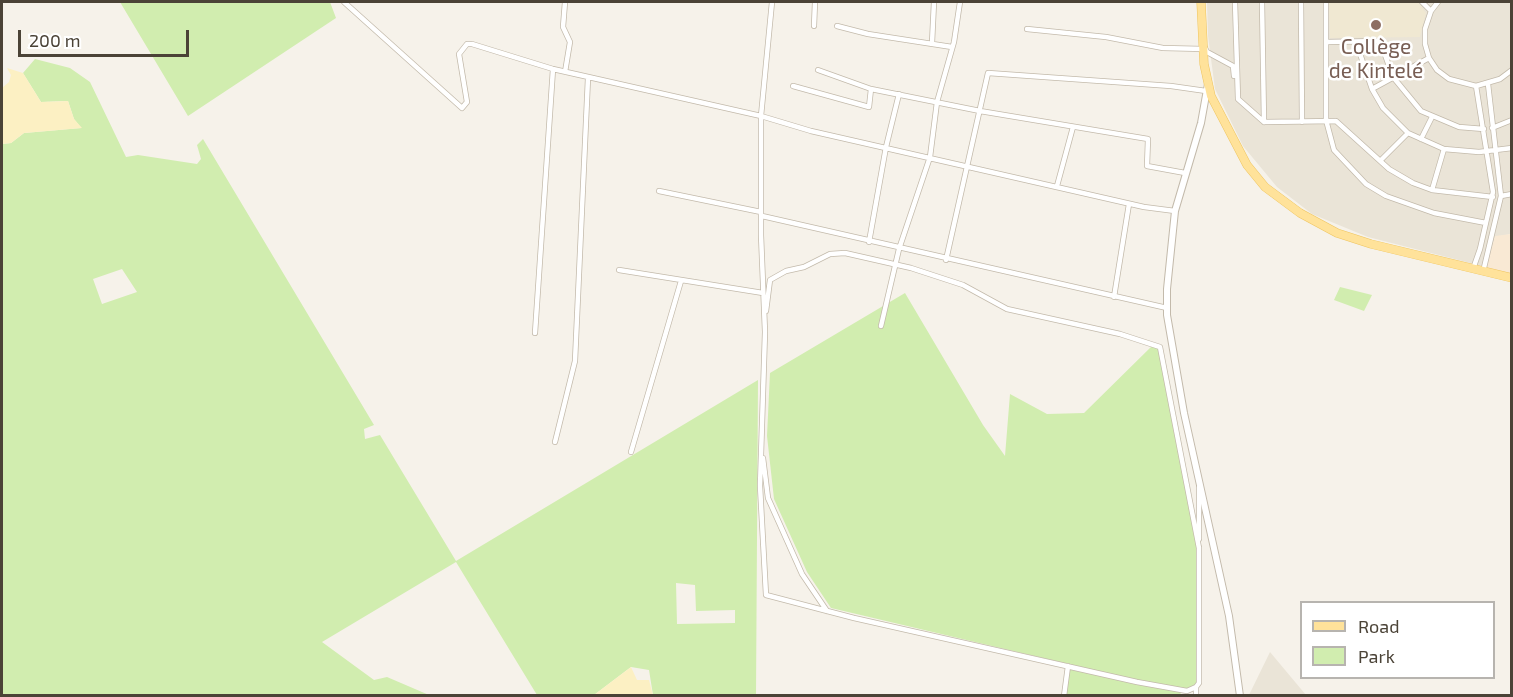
<!DOCTYPE html>
<meta charset="utf-8">
<style>
body{margin:0}
#map{position:relative;width:1513px;height:697px;overflow:hidden;background:#f6f2ea;font-family:"Exo 2",sans-serif}
canvas{display:block}
.frame{position:absolute;inset:0;border:3px solid #4b4337;pointer-events:none}
.legend{position:absolute;left:1300px;top:601px;width:195px;height:78px;box-sizing:border-box;background:#fff;border:2px solid #b7b4af;margin:0;padding:8px 10px;list-style:none;font-size:18px;color:#4b4337}
.legend li{display:flex;align-items:center;gap:12px;height:30px}
.legend b{width:30px;border:2px solid #b7b4af}
.scale{position:absolute;left:18px;top:30px;width:171px;height:27px;box-sizing:border-box;border:3px solid #4b4337;border-top:0;padding-left:8px;font-size:18px;line-height:21px;white-space:nowrap;color:#4b4337;-webkit-text-stroke:4px #fff;paint-order:stroke}
</style>
<div id="map">
<canvas width="1513" height="697"></canvas>
<div class="frame"></div>
<ul class="legend">
<li><b style="height:8px;background:#ffe29a"></b>Road</li>
<li><b style="height:16px;background:#d1edaf"></b>Park</li>
</ul>
<div class="scale">200 m</div>
</div>
<script>
const ctx = document.querySelector('canvas').getContext('2d');
ctx.lineJoin = 'round';
function fillPath(path, color) {
  ctx.fillStyle = color;
  ctx.fill(path, 'evenodd');
}
function shape(rows) {
  const path = new Path2D();
  for (const r of rows) {
    path.moveTo(r[0], r[1]);
    for (let i = 2; i < r.length; i += 2) path.lineTo(r[i], r[i + 1]);
  }
  return path;
}
function trace(path, color, width, dash) {
  ctx.strokeStyle = color;
  ctx.lineWidth = width;
  ctx.lineCap = dash ? 'butt' : 'round';
  ctx.setLineDash(dash || []);
  ctx.stroke(path);
}
function label(font, color, halo, rows, align = 'center') {
  ctx.font = font + ' "Exo 2",sans-serif';
  ctx.lineWidth = 5;
  ctx.setLineDash([]);
  ctx.textBaseline = 'middle';
  ctx.strokeStyle = halo;
  ctx.fillStyle = color;
  for (const [text, x, y, turn = 0] of rows) {
    ctx.save();
    ctx.translate(x, y);
    ctx.rotate((+turn || 0) * Math.PI / 180);
    ctx.textAlign = isNaN(turn) ? turn : align;
    if (halo) ctx.strokeText(text, 0, 0);
    ctx.fillText(text, 0, 0);
    ctx.restore();
  }
}
fillPath(shape([
 [1207,2,1511,2,1511,234,1495,237,1486,267,1368,237,1312,214,1277,187,1243,146,1215,89,1208,36],
 [1270,652,1306,695,1249,695]
]), '#eae4d7');
fillPath(shape([
 [1511,234,1511,277,1485,271,1495,236]
]), '#f9e9d4');
fillPath(shape([
 [1329,2,1418,2,1426,13,1420,37,1330,38]
]), '#f0e8d2');
fillPath(shape([
 [120,2,330,2,336,18,188,116],
 [35,59,70,68,90,82,126,157,138,155,197,164,201,159,197,145,203,139,374,425,364,429,365,439,380,435,456,561,758,380,756,695,653,695,649,670,631,667,594,695,537,695,456,562,322,642,374,680,387,677,429,695,2,695,2,144,11,143,24,133,81,128,74,119,68,101,41,102,23,73],
 [122,269,137,292,102,304,93,279],
 [676,583,695,585,696,611,735,610,735,623,677,624],
 [1340,287,1372,295,1364,311,1334,300],
 [905,293,983,425,1005,456,1010,394,1047,414,1084,413,1153,345,1160,347,1199,548,1199,683,1196,687,1182,690,1180,695,1064,695,1068,666,1136,680,831,608,807,572,774,499,767,436,770,373]
]), '#d1edaf');
fillPath(shape([
 [7,68,23,73,41,102,68,101,74,119,82,128,24,133,11,143,2,144,2,88,9,82,11,75],
 [631,667,637,680,649,680,653,695,594,695]
]), '#fcf0c3');
const minor = shape([
 [344,2,462,108,467,102,459,54,467,44,472,44,553,69,761,116,811,131,1144,207,1175,211],
 [565,2,563,27,570,42,565,72],
 [772,2,761,116,761,235,765,332,760,486,766,595,854,618,1137,682,1187,691,1196,687],
 [1235,2,1238,99,1264,122],
 [1262,2,1264,122,1336,121,1389,169,1413,183,1432,190,1493,197],
 [1301,2,1302,122],
 [1326,2,1326,120,1334,150,1366,184,1386,196,1434,213,1486,223],
 [1422,2,1431,11],
 [1438,2,1431,11,1425,29,1425,44,1429,58,1437,70,1449,79,1476,86,1500,79,1512,70],
 [814,26,815,2],
 [837,26,868,34,952,47],
 [1027,29,1106,37,1163,48,1204,49],
 [1327,42,1380,41,1393,77,1421,111,1459,127,1484,129],
 [1356,42,1372,89,1383,108,1408,133,1444,149,1479,152,1512,148],
 [932,43,934,2],
 [1204,46,1207,52,1233,66,1234,76],
 [818,70,871,89,980,111,1148,139,1147,166,1185,173],
 [793,86,869,107,871,89],
 [1372,89,1429,58],
 [1492,128,1512,120],
 [1421,139,1432,117],
 [1380,161,1408,133],
 [1057,186,1073,127],
 [1432,190,1444,149],
 [659,191,761,212],
 [1501,196,1512,194],
 [762,216,1167,308],
 [869,242,886,147,899,94],
 [946,260,988,73,1171,86,1206,91],
 [1473,269,1480,249,1493,192,1476,86],
 [619,270,763,293],
 [1483,272,1501,196,1488,84],
 [1114,297,1129,204],
 [766,311,770,280,786,271,804,267,830,254,845,253,911,268,963,285,1007,309,1120,334,1160,347,1199,548],
 [881,326,899,249,930,157,937,102,954,42,960,2],
 [535,333,553,69],
 [555,442,575,361,588,78],
 [631,452,681,281],
 [763,458,768,498,802,574,827,611],
 [1199,487,1199,539],
 [1064,696,1068,666],
 [1196,696,1196,687,1199,683,1199,547]
]);
const tertiary = shape([
 [1208,84,1201,123,1175,211,1167,289,1167,315,1184,413,1229,616,1240,696]
]);
const primary = shape([
 [1201,2,1204,64,1211,96,1247,165,1265,187,1300,213,1337,233,1371,244,1512,278]
]);
trace(minor, '#c3baab', 6);
trace(tertiary, '#c3baab', 8);
trace(primary, '#eec45f', 9);
trace(minor, '#fff', 4.5);
trace(tertiary, '#fff', 6);
trace(primary, '#ffe29a', 8);
for (const [x, y, r, color] of [
 [1376,25,6,"#8d6e63"]
]) {
  const dot = new Path2D();
  dot.arc(x, y, r, 0, 2 * Math.PI);
  ctx.fillStyle = color;
  ctx.fill(dot);
  trace(dot, '#fff', 2);
}
label('21px', '#785e54', '#fff', [
 ["Collège",1376,47],
 ["de Kintelé",1376,71]
]);
</script>
